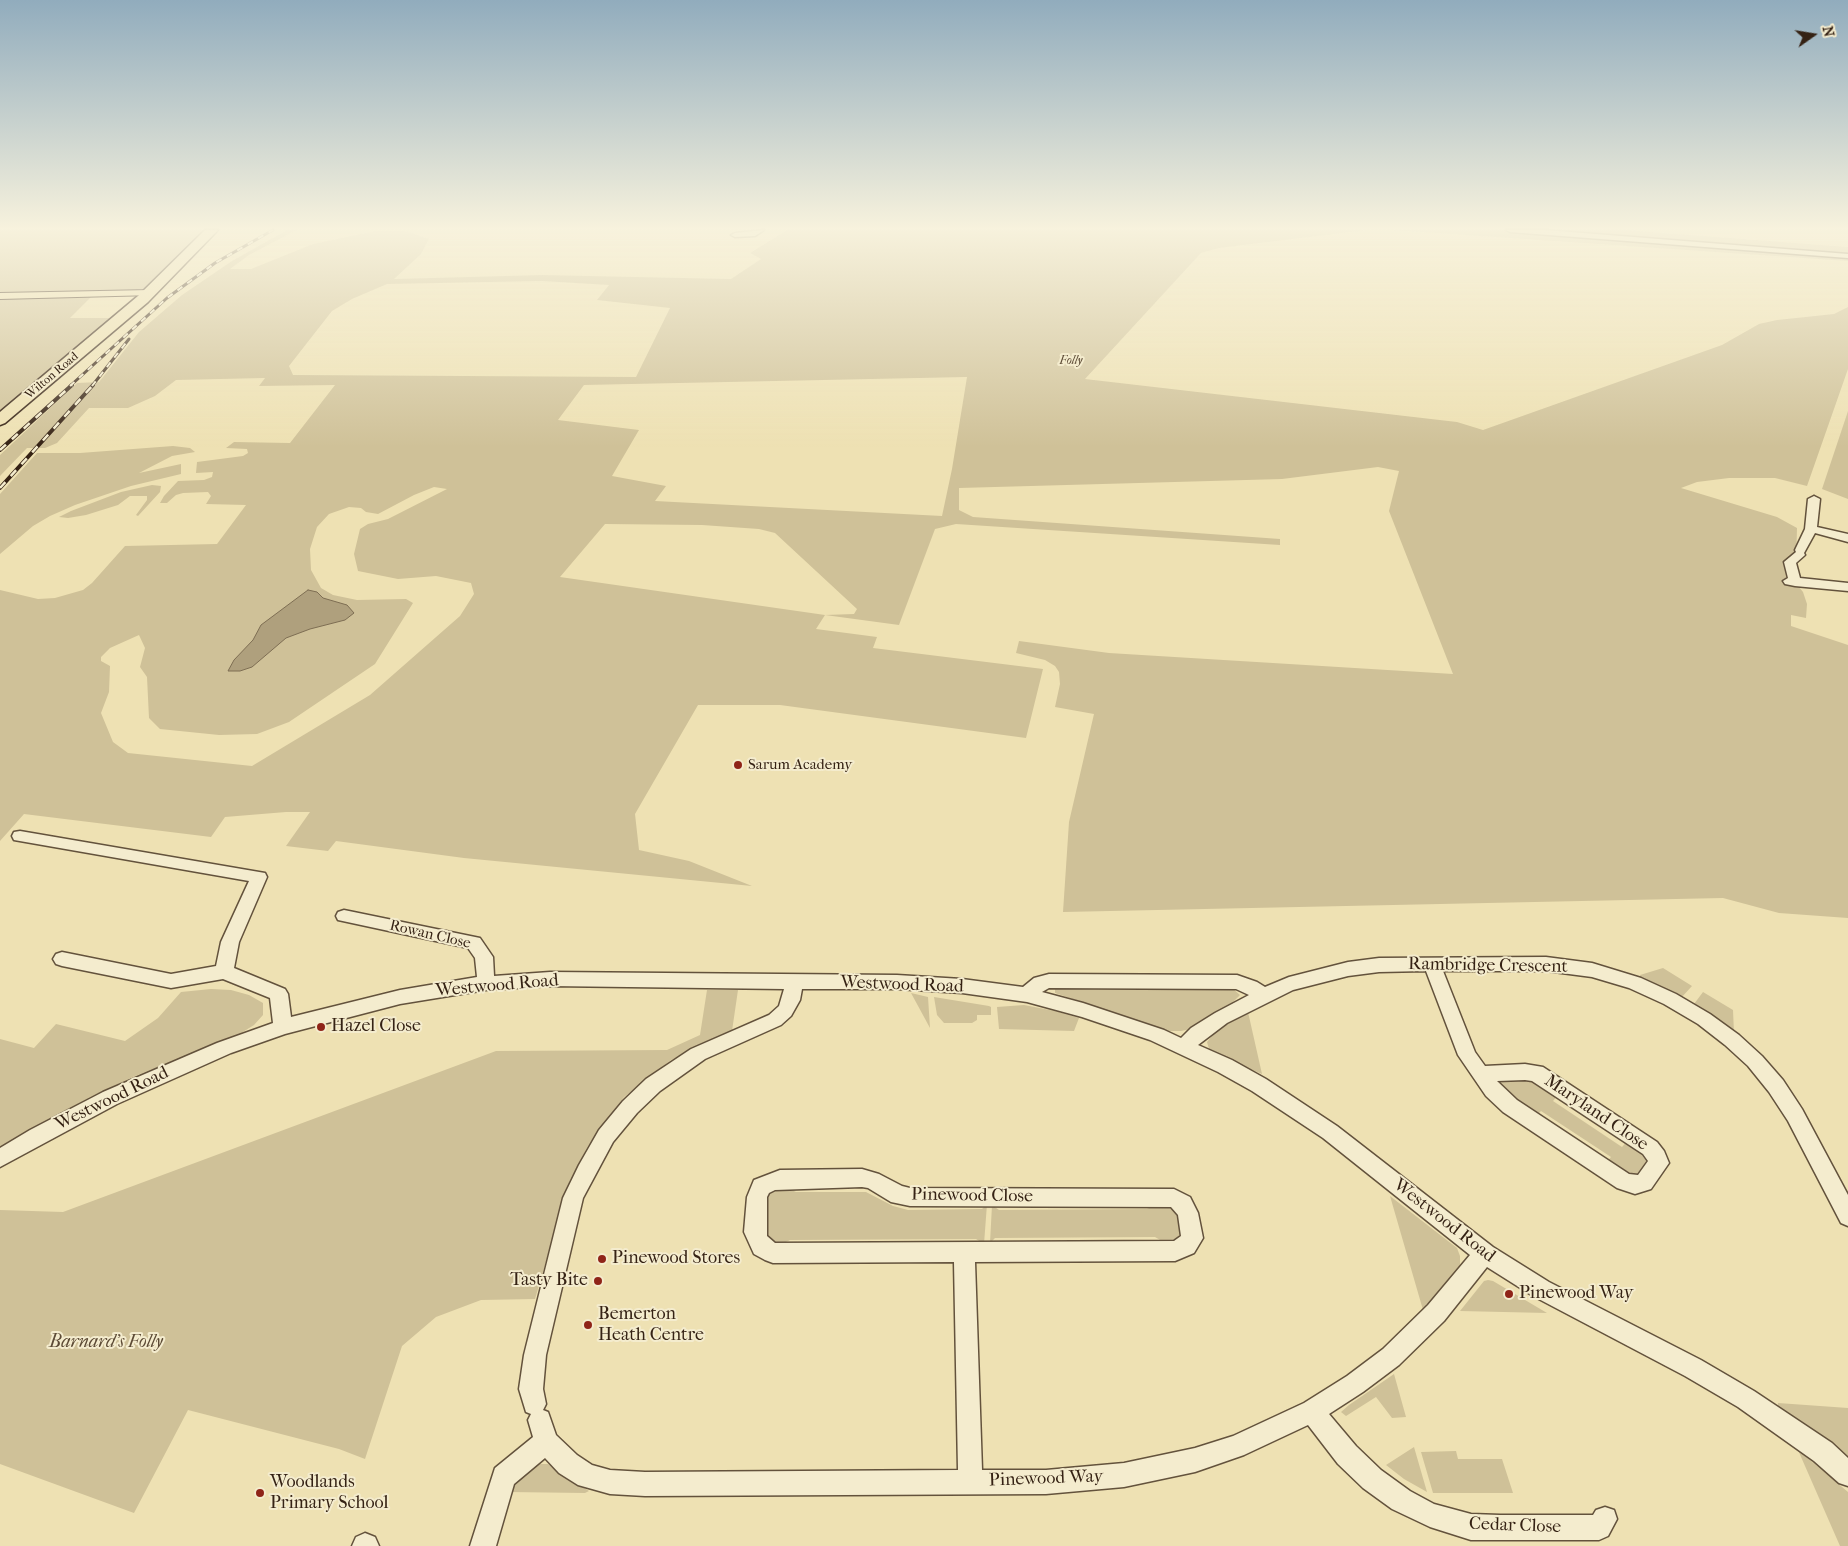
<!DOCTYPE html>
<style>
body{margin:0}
#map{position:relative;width:1848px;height:1546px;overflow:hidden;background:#eee1b3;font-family:"IM FELL French Canon",serif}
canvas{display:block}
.north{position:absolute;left:1788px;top:10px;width:50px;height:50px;-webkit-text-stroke:4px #f4ecce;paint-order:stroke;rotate:77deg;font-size:14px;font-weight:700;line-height:20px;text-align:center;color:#352214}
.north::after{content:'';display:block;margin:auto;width:18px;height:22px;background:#352214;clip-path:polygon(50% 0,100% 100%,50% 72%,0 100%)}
</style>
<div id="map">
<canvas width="1848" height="1546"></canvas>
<div class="north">N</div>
</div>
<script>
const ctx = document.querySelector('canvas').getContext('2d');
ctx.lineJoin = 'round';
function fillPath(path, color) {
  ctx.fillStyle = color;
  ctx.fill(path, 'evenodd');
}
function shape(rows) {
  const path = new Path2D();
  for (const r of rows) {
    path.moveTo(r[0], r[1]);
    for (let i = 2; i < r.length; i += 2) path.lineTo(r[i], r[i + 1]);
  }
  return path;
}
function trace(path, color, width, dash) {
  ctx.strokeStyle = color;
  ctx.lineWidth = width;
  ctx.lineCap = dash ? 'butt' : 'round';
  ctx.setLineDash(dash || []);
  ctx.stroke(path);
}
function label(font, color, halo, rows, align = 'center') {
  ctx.font = font + ' "IM FELL French Canon",serif';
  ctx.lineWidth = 4;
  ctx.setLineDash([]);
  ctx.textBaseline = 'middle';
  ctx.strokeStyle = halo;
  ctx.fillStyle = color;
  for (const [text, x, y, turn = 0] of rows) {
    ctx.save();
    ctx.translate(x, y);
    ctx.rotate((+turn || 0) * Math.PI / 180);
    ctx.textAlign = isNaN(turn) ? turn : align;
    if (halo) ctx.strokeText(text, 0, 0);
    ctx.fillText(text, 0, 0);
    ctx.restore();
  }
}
fillPath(shape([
 [0,230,205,230,144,290,0,293],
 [287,230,297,230,249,255,230,269,251,269,313,244,375,231,405,231,429,239,421,254,394,279,542,275,731,279,761,259,750,253,787,230,1367,230,1219,248,1201,253,1085,379,1457,422,1483,430,1722,345,1759,324,1777,320,1834,314,1848,307,1848,369,1807,486,1775,478,1729,478,1697,482,1681,488,1777,517,1797,528,1796,565,1791,577,1803,592,1807,604,1806,618,1791,615,1791,626,1848,645,1848,918,1779,913,1723,898,1063,912,1069,822,1094,714,1055,707,1060,684,1059,672,1055,666,1045,660,1016,653,1019,641,1109,653,1453,674,1389,511,1399,471,1378,467,1282,479,959,488,959,510,973,517,1280,539,1280,545,956,524,935,529,899,625,825,615,816,629,877,637,873,648,1043,669,1026,738,780,705,698,705,635,814,639,850,689,861,752,886,464,858,336,841,328,851,286,846,310,812,286,812,225,817,211,837,24,814,0,841,0,590,38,599,55,598,83,590,92,583,125,546,217,544,246,505,206,504,211,496,208,492,183,493,176,495,167,503,160,503,164,496,178,481,204,480,212,477,213,472,196,473,197,462,243,456,248,453,247,449,226,448,234,442,290,443,335,385,259,386,265,378,176,380,155,396,128,408,89,408,57,443,45,448,27,448,0,476,0,455,77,383,99,382,139,332,182,295,232,261],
 [542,281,609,285,597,300,670,308,636,377,293,375,289,366,332,311,352,299,387,284],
 [967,377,952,469,942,516,655,501,666,486,612,476,639,430,558,420,584,385],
 [434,487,447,489,388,519,368,524,360,529,354,554,358,571,398,579,436,576,471,583,474,594,460,616,370,695,252,766,128,753,113,742,101,713,109,692,110,666,101,661,101,657,110,648,139,635,145,648,140,667,147,677,149,718,160,729,219,735,257,734,289,722,375,664,413,603,406,599,357,600,333,595,321,588,311,570,310,549,317,527,329,514,349,507,361,508,366,512,378,514,414,495],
 [605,524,702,525,759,529,775,533,857,609,854,614,825,615,560,577],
 [1392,230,1625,230,1848,247,1848,261],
 [91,297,70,318,112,318,0,411,0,298],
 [1848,411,1848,499,1822,489],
 [173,446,190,448,195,452,172,456,139,473,181,464,181,474,131,486,75,505,50,516,33,526,0,554,0,494,37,453,80,453],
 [152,485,161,486,160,492,138,516,136,515,147,500,147,496,130,496,118,505,86,515,68,518,59,517,71,511,121,492],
 [1663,968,1692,986,1681,998,1642,981,1640,975],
 [1230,986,1240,995,1233,1002,1191,1029,1181,1031,1168,1031,1055,993,1055,988],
 [211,989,231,990,249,995,263,1003,263,1015,254,1025,238,1035,135,1076,90,1097,0,1149,0,1039,34,1048,56,1024,125,1041,158,1018,181,992],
 [707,990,738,990,732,1031,671,1060,624,1097,588,1146,570,1180,535,1299,481,1300,436,1317,402,1346,365,1459,339,1449,188,1410,134,1513,0,1464,0,1210,63,1212,496,1051,667,1050,700,1035],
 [1703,992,1733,1010,1734,1033,1694,1004],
 [911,993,928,997,930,1028],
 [934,997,989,1006,991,1007,991,1015,977,1015,977,1020,972,1023,944,1023,937,1015],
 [1024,1005,1055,1011,1079,1018,1074,1031,999,1029,997,1007],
 [1248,1012,1262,1074,1218,1055,1209,1049,1207,1042,1216,1031],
 [1535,1080,1559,1094,1553,1101,1622,1147,1629,1139,1648,1159,1636,1176,1631,1178,1605,1164,1611,1157,1541,1111,1535,1117,1498,1082],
 [783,1186,796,1192,866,1192,893,1206,908,1210,982,1209,987,1204,984,1244,976,1239,790,1240,784,1243,773,1242,767,1239,764,1204,768,1195,774,1189],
 [1390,1196,1457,1248,1460,1256,1460,1265,1423,1310],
 [1157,1204,1164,1204,1176,1211,1182,1220,1182,1232,1175,1241,1167,1244,1155,1237,995,1238,990,1243,992,1205,999,1210,1147,1209],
 [1488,1280,1493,1281,1547,1313,1460,1311,1484,1281],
 [1394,1374,1406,1417,1392,1418,1376,1397,1346,1416,1341,1412,1349,1405],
 [1778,1403,1848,1408,1848,1459,1778,1407],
 [1414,1447,1427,1492,1404,1479,1386,1465],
 [1798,1450,1848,1492,1848,1546,1840,1546],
 [1456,1451,1458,1459,1502,1459,1513,1493,1433,1493,1421,1452],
 [540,1464,548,1464,589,1491,585,1493,508,1492,513,1483,530,1468]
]), '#cfc198');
const water = shape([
 [308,590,317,592,323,598,347,605,354,613,345,620,310,629,286,638,252,667,240,671,228,671,234,660,253,640,261,625,308,590]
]);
fillPath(water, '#afa07d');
trace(water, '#7e6e53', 1);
const minor = shape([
 [764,230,755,236,735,237,731,235,735,233,764,230],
 [1506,230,1545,230,1848,254,1848,258,1510,232,1506,230],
 [1814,496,1820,499,1817,527,1848,534,1848,542,1815,533,1804,553,1805,555,1796,563,1800,578,1848,583,1848,591,1795,586,1785,584,1783,581,1788,578,1784,562,1796,552,1795,550,1805,529,1808,499,1814,496],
 [20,831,265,873,267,877,239,942,234,968,285,989,288,994,291,1017,400,990,477,977,475,958,468,948,338,920,336,916,338,912,344,910,480,938,493,957,494,976,550,972,897,975,962,979,1023,987,1034,978,1049,974,1237,975,1257,982,1265,987,1289,977,1348,962,1379,958,1546,957,1592,963,1641,978,1676,994,1710,1014,1739,1035,1762,1056,1783,1080,1802,1109,1848,1195,1848,1226,1841,1223,1788,1121,1769,1092,1748,1066,1725,1045,1698,1024,1664,1004,1629,988,1592,977,1546,971,1443,971,1475,1052,1485,1066,1525,1064,1543,1067,1657,1142,1664,1151,1669,1163,1651,1189,1635,1194,1617,1188,1503,1112,1486,1096,1458,1055,1426,971,1379,972,1348,976,1293,990,1227,1023,1198,1045,1232,1060,1266,1079,1337,1126,1493,1247,1549,1282,1701,1360,1754,1391,1832,1443,1848,1458,1848,1486,1839,1483,1814,1461,1738,1407,1685,1376,1533,1296,1487,1267,1444,1321,1399,1365,1363,1392,1329,1414,1356,1446,1381,1470,1410,1491,1434,1504,1471,1514,1500,1515,1593,1515,1596,1510,1605,1507,1614,1510,1617,1519,1608,1536,1599,1540,1471,1540,1430,1527,1392,1509,1363,1488,1338,1464,1308,1425,1244,1455,1195,1472,1124,1487,1046,1494,645,1496,610,1494,578,1485,559,1473,545,1458,514,1484,496,1546,470,1546,495,1468,533,1437,528,1420,531,1414,526,1412,519,1389,524,1355,563,1198,579,1165,599,1130,623,1101,646,1079,691,1049,769,1015,779,1006,784,989,550,986,486,990,400,1004,285,1034,231,1053,117,1104,0,1167,0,1148,30,1130,103,1092,217,1043,273,1023,270,998,223,979,171,988,62,966,56,964,53,959,56,954,62,952,171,974,216,966,221,942,249,881,14,840,12,836,14,832,20,831],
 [1049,988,1236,989,1249,995,1215,1013,1191,1028,1181,1038,1164,1030,1083,1003,1042,992,1049,988],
 [802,989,897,989,962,993,1027,1002,1082,1017,1150,1040,1218,1072,1252,1091,1323,1138,1470,1255,1428,1305,1383,1349,1347,1376,1304,1403,1233,1436,1195,1448,1124,1463,1046,1470,982,1470,975,1262,1175,1261,1194,1253,1203,1238,1198,1213,1190,1197,1174,1189,910,1188,902,1186,879,1174,862,1169,780,1170,754,1180,747,1197,744,1232,754,1254,765,1260,773,1263,954,1262,958,1470,645,1472,610,1470,592,1465,577,1455,556,1435,548,1412,543,1410,546,1404,543,1389,546,1355,583,1198,613,1142,637,1113,660,1091,705,1059,781,1025,791,1016,800,1000,802,989],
 [1525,1080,1532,1081,1643,1154,1648,1161,1638,1175,1629,1174,1517,1100,1497,1081,1525,1080],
 [862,1187,868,1188,891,1202,910,1206,1171,1207,1178,1215,1181,1236,1174,1241,775,1243,767,1236,767,1197,769,1193,775,1190,862,1187],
 [365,1533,375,1537,379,1546,352,1546,356,1537,365,1533]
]);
const major = shape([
 [150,290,154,291,155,293,154,295,0,299,0,293,150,290]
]);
const highway = shape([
 [205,230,218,230,148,302,5,423,0,425,0,412,138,296,205,230]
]);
trace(minor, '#63523c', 3);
trace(major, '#352214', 2);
trace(highway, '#352214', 3);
fillPath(minor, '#f4ecce');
fillPath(major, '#eee1b3');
fillPath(highway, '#eee1b3');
const railFar1 = shape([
 [70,386,167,298,215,263,273,230],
 [92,386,129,339]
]);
const rail = shape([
 [0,450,72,385],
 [0,488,93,385]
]);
trace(railFar1, '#352214', 3);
trace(rail, '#352214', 4);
trace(railFar1, '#f4ecce', 2, [6]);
trace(rail, '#f4ecce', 2.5, [8]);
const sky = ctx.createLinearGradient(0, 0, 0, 447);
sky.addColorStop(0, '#91acbd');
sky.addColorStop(0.51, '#f7f2dd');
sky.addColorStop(1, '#f7f2dd00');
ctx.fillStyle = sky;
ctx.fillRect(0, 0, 1848, 447);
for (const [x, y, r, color] of [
 [738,765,5,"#8f2418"],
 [321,1027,5,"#8f2418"],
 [602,1259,5,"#8f2418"],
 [598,1281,5,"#8f2418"],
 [1509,1294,5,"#8f2418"],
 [588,1325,5,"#8f2418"],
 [260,1493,5,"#8f2418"]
]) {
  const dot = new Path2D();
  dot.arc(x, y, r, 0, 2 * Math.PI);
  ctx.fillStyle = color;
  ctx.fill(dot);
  trace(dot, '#f4ecce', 2);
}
label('italic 12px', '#5c4a35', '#f4ecce', [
 ["Folly",1071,361]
]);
label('12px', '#352214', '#f4ecce', [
 ["Wilton Road",52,376,-40]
]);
label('15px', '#352214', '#f4ecce', [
 ["Sarum Academy",748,765]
], 'left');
label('15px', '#352214', '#f4ecce', [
 ["Rowan Close",430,935,13]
]);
label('18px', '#352214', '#f4ecce', [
 ["Rambridge Crescent",1488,966,1],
 ["Westwood Road",902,985,2],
 ["Westwood Road",497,986,-5],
 ["Westwood Road",112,1099,-26],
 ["Maryland Close",1596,1113,34],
 ["Pinewood Close",972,1196,1],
 ["Westwood Road",1444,1221,38],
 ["Pinewood Way",1046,1479,-2],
 ["Cedar Close",1515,1526,2]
]);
label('18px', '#352214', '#f4ecce', [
 ["Hazel Close",331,1027],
 ["Pinewood Stores",612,1259],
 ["Tasty Bite",588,1281,"right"],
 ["Pinewood Way",1519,1294],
 ["Bemerton",598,1315],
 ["Heath Centre",598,1336],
 ["Woodlands",270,1483],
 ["Primary School",270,1504]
], 'left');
label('italic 18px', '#5c4a35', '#f4ecce', [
 ["Barnard's Folly",106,1343]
]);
</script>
